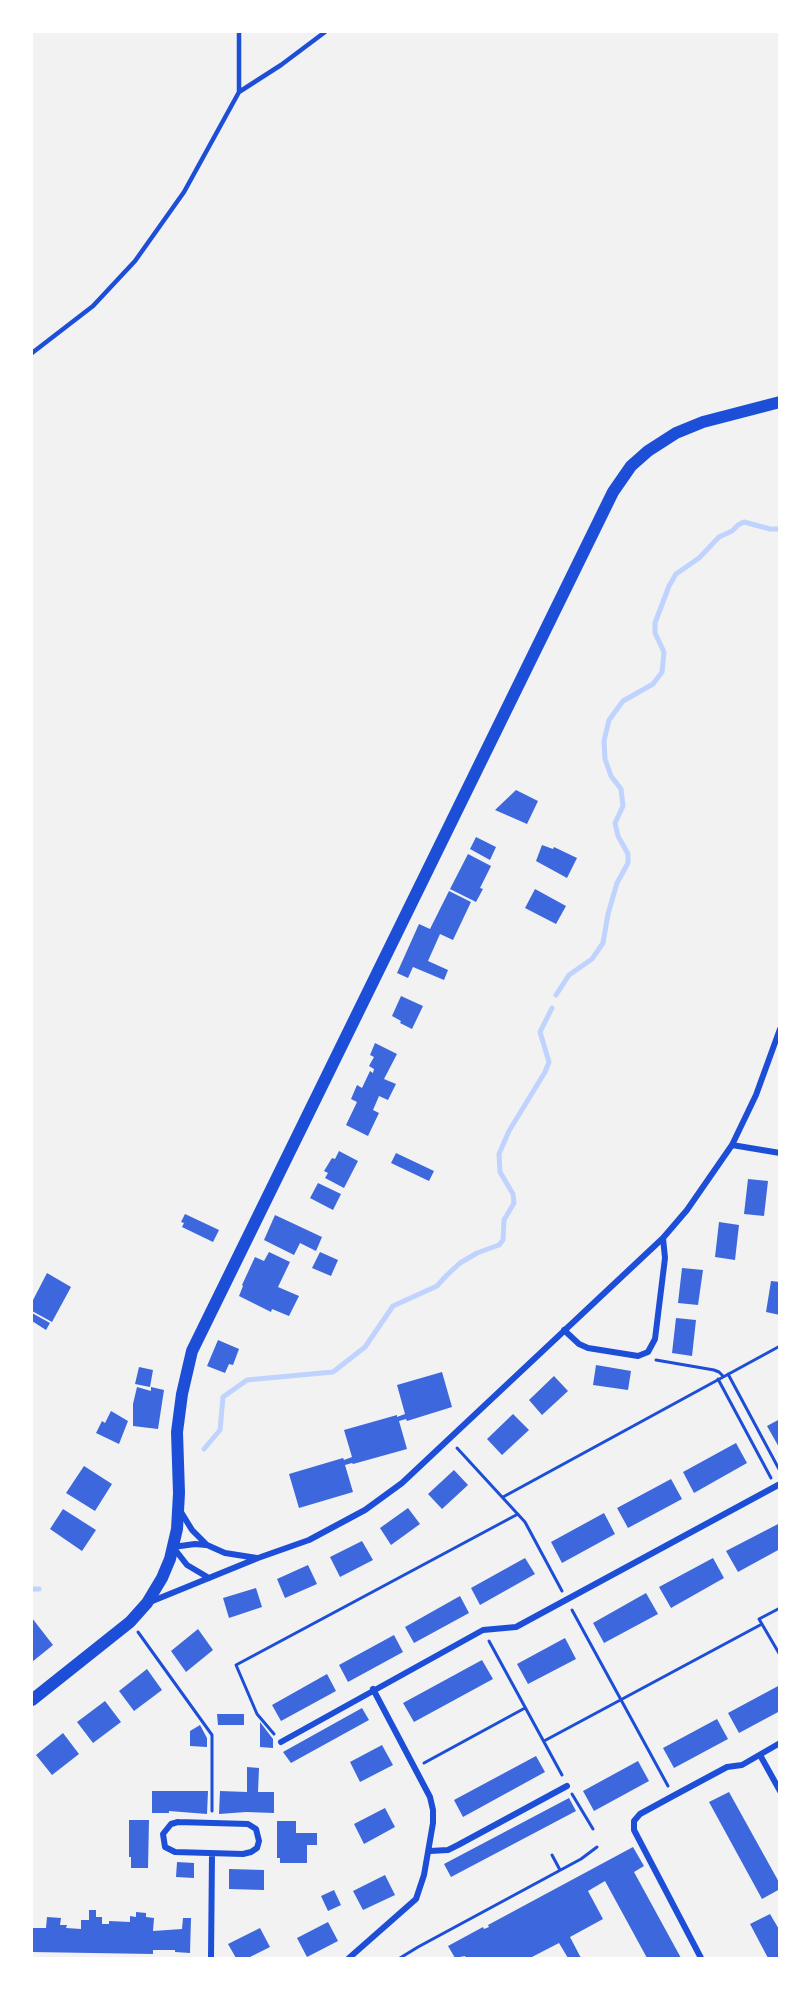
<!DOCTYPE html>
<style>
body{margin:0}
#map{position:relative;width:811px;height:1990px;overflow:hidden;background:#f2f2f2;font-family:"Nunito Sans",sans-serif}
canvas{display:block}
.frame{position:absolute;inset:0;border:33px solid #fff;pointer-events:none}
</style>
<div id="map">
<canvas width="811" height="1990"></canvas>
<div class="frame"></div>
</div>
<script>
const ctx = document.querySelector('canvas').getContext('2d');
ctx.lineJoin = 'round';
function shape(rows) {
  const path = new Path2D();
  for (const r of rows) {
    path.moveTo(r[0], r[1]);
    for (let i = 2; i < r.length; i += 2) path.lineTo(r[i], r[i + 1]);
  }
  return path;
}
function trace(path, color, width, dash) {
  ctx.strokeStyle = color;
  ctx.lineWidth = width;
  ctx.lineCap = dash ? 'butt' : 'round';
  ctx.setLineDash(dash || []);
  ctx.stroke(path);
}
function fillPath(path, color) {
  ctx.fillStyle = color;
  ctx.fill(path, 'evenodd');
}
trace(shape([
 [556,995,569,975,592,959,603,943,608,914,617,883,628,863,628,854,618,836,615,823,623,806,621,789,611,776,605,759,604,741,609,720,623,701,653,684,662,672,664,652,655,633,655,623,669,586,676,574,699,558,719,537,732,531,738,525,744,522,770,529,780,529],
 [204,1449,220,1430,223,1397,247,1380,333,1372,365,1347,393,1306,437,1286,446,1276,460,1263,477,1253,499,1245,503,1240,504,1220,514,1203,513,1194,500,1172,499,1154,509,1131,545,1072,549,1062,540,1032,552,1008],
 [32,1589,39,1589]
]), '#bfd3fe', 5);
fillPath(shape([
 [516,790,538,801,527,824,495,810],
 [476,837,496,847,490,860,470,849],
 [542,845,553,849,554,847,577,858,567,878,536,861],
 [468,854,491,866,480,888,483,889,476,902,450,889],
 [535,889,566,906,556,924,525,908],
 [449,891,471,902,453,940,440,934,428,961,448,970,444,980,413,967,408,978,397,973,419,924,430,929],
 [401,996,423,1006,412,1029,400,1023,401,1021,392,1016],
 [375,1043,397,1054,384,1079,396,1084,388,1100,379,1096,373,1110,379,1113,368,1136,346,1125,357,1102,351,1099,357,1085,362,1088,370,1071,373,1073,374,1069,369,1066,374,1057,370,1055],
 [339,1151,358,1161,344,1188,325,1178,328,1173,324,1171,332,1158,335,1159],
 [396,1153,434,1171,429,1181,391,1163],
 [748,1179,768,1181,764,1216,744,1214],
 [318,1183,341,1194,333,1210,310,1198],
 [185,1214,219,1230,213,1242,182,1227,184,1223,181,1222],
 [275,1215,322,1237,316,1251,300,1243,294,1255,264,1240],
 [719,1222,739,1225,735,1260,715,1257],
 [269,1252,290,1262,278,1287,299,1296,289,1316,272,1309,271,1312,239,1296,243,1286,242,1285,255,1257,264,1261],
 [320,1252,338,1260,331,1276,312,1268],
 [682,1268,703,1270,698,1305,678,1303],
 [47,1273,71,1287,52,1322,32,1311,32,1302],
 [771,1281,780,1282,780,1315,766,1312],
 [32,1313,50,1323,46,1330,32,1321],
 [676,1318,696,1320,692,1356,672,1353],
 [218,1340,239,1349,233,1365,229,1364,225,1373,207,1366],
 [596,1365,631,1371,628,1390,593,1385],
 [139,1367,153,1370,150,1387,135,1384],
 [442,1372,452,1407,407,1421,406,1419,399,1421,407,1449,353,1464,352,1463,345,1465,353,1492,299,1508,289,1474,343,1458,344,1460,352,1457,344,1430,397,1415,397,1417,405,1414,397,1385],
 [554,1376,568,1391,542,1415,529,1400],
 [137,1387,151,1391,151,1387,164,1390,158,1429,133,1426,133,1404],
 [111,1411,128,1421,119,1444,96,1433,102,1421,105,1423],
 [513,1414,529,1430,502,1455,487,1439],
 [780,1419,780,1449,767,1426],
 [736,1443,747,1463,694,1493,683,1472],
 [84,1466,112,1484,95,1511,66,1493],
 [454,1470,468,1485,442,1509,428,1494],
 [671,1479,682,1499,628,1528,617,1508],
 [408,1508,420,1524,391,1545,380,1528],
 [63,1509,96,1530,82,1551,50,1529],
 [604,1513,615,1534,562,1563,551,1542],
 [780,1523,780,1549,738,1572,726,1551],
 [362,1541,373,1560,340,1577,330,1557],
 [525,1558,535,1574,480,1605,471,1588],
 [713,1558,724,1578,671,1608,659,1587],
 [308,1565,317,1584,285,1598,277,1579],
 [256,1588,262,1607,229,1618,223,1598],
 [646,1593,658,1614,604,1643,593,1623],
 [460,1596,469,1613,414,1643,405,1627],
 [32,1618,53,1645,32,1662],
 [198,1629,213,1650,186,1672,171,1651],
 [394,1635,403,1652,348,1682,339,1665],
 [565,1638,576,1659,528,1684,517,1664],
 [482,1660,493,1679,414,1722,403,1703],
 [147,1669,162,1690,134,1711,119,1691],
 [327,1674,336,1691,281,1721,272,1705],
 [780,1685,780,1711,739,1733,728,1713],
 [105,1701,121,1722,93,1743,77,1722],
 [362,1708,369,1720,291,1763,283,1752],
 [217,1714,244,1714,244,1725,218,1725],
 [717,1719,728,1739,674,1768,663,1748],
 [260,1722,273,1739,273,1748,260,1747],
 [200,1725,207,1738,207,1747,190,1746,190,1731],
 [63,1733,79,1754,52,1775,36,1755],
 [382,1745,393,1765,360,1782,350,1762],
 [536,1756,545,1772,463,1817,454,1800],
 [638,1761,649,1781,594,1811,583,1791],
 [247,1767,259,1768,258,1792,274,1792,274,1813,246,1812,219,1814,220,1791,247,1792],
 [152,1791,208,1791,207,1814,169,1811,169,1813,152,1813],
 [729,1792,780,1884,780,1889,762,1899,709,1802],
 [569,1798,576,1811,451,1877,444,1864],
 [385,1808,395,1827,364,1844,354,1824],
 [129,1820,149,1820,148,1868,131,1868,131,1857,129,1857],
 [277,1821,296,1821,296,1833,317,1833,317,1845,307,1845,307,1863,280,1863,280,1858,277,1858],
 [633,1847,644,1866,634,1872,681,1958,647,1958,605,1881,588,1891,603,1919,570,1937,581,1958,568,1958,559,1943,530,1958,466,1958,465,1956,455,1958,448,1946,483,1927,484,1929,489,1927,488,1925],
 [177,1862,194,1863,194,1878,176,1877],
 [229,1869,264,1870,264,1890,229,1889],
 [385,1875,395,1895,363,1910,353,1891],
 [334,1890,341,1905,328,1911,321,1896],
 [89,1910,96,1910,96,1917,102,1917,102,1924,109,1924,109,1921,130,1922,130,1916,136,1917,136,1912,146,1913,146,1917,154,1918,153,1931,182,1929,183,1918,191,1918,190,1953,175,1952,175,1950,153,1950,153,1954,32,1952,32,1928,46,1928,47,1917,61,1918,60,1925,67,1925,66,1928,81,1929,81,1920,89,1920],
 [770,1914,780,1931,780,1958,768,1958,750,1924],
 [328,1922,338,1941,307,1957,297,1938],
 [260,1928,270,1947,248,1958,236,1958,228,1944]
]), '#3d67dc');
trace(shape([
 [656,1360,714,1370,719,1372,723,1376],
 [728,1374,780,1471],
 [718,1379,771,1478],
 [457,1448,525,1522,562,1591],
 [503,1497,780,1346],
 [780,1608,759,1619,780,1655],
 [572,1610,668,1786],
 [138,1632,212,1735,212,1811],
 [489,1641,562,1775],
 [274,1734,257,1714,236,1665,518,1514],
 [544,1741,762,1624],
 [424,1763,525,1708],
 [572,1794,593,1829],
 [552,1855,560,1870],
 [400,1958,418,1947,581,1859,597,1847]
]), '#1d4ed8', 3);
trace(shape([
 [239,32,239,92],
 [32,353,93,306,135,261,184,192,239,92,281,65,325,32]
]), '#1d4ed8', 4.5);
trace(shape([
 [732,1145,780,1153],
 [564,1330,579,1344,588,1348,638,1356,648,1352,655,1339,665,1258,663,1238],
 [181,1512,192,1530,207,1545,225,1553,257,1558],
 [206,1545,195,1544,173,1547,187,1565,209,1578],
 [150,1602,258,1558,309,1540,365,1510,402,1483,663,1238,687,1210,732,1145,756,1095,780,1029],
 [281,1742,483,1630,516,1627,780,1484],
 [760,1755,780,1791],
 [178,1822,248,1824,256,1829,259,1841,257,1848,251,1852,243,1854,175,1852,165,1847,163,1834,171,1824,178,1822],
 [430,1851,448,1850,458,1845,567,1786],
 [211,1958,212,1854],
 [349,1958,416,1899,424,1875,433,1823,433,1810,430,1797,373,1689],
 [701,1958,634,1830,634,1821,640,1814,673,1796,727,1767,742,1765,780,1743]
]), '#1d4ed8', 6);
trace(shape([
 [32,1700,130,1622,147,1603,162,1578,170,1559,177,1529,179,1493,177,1432,182,1394,192,1351,613,492,631,466,648,451,676,433,703,422,780,402]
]), '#1d4ed8', 12);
</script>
